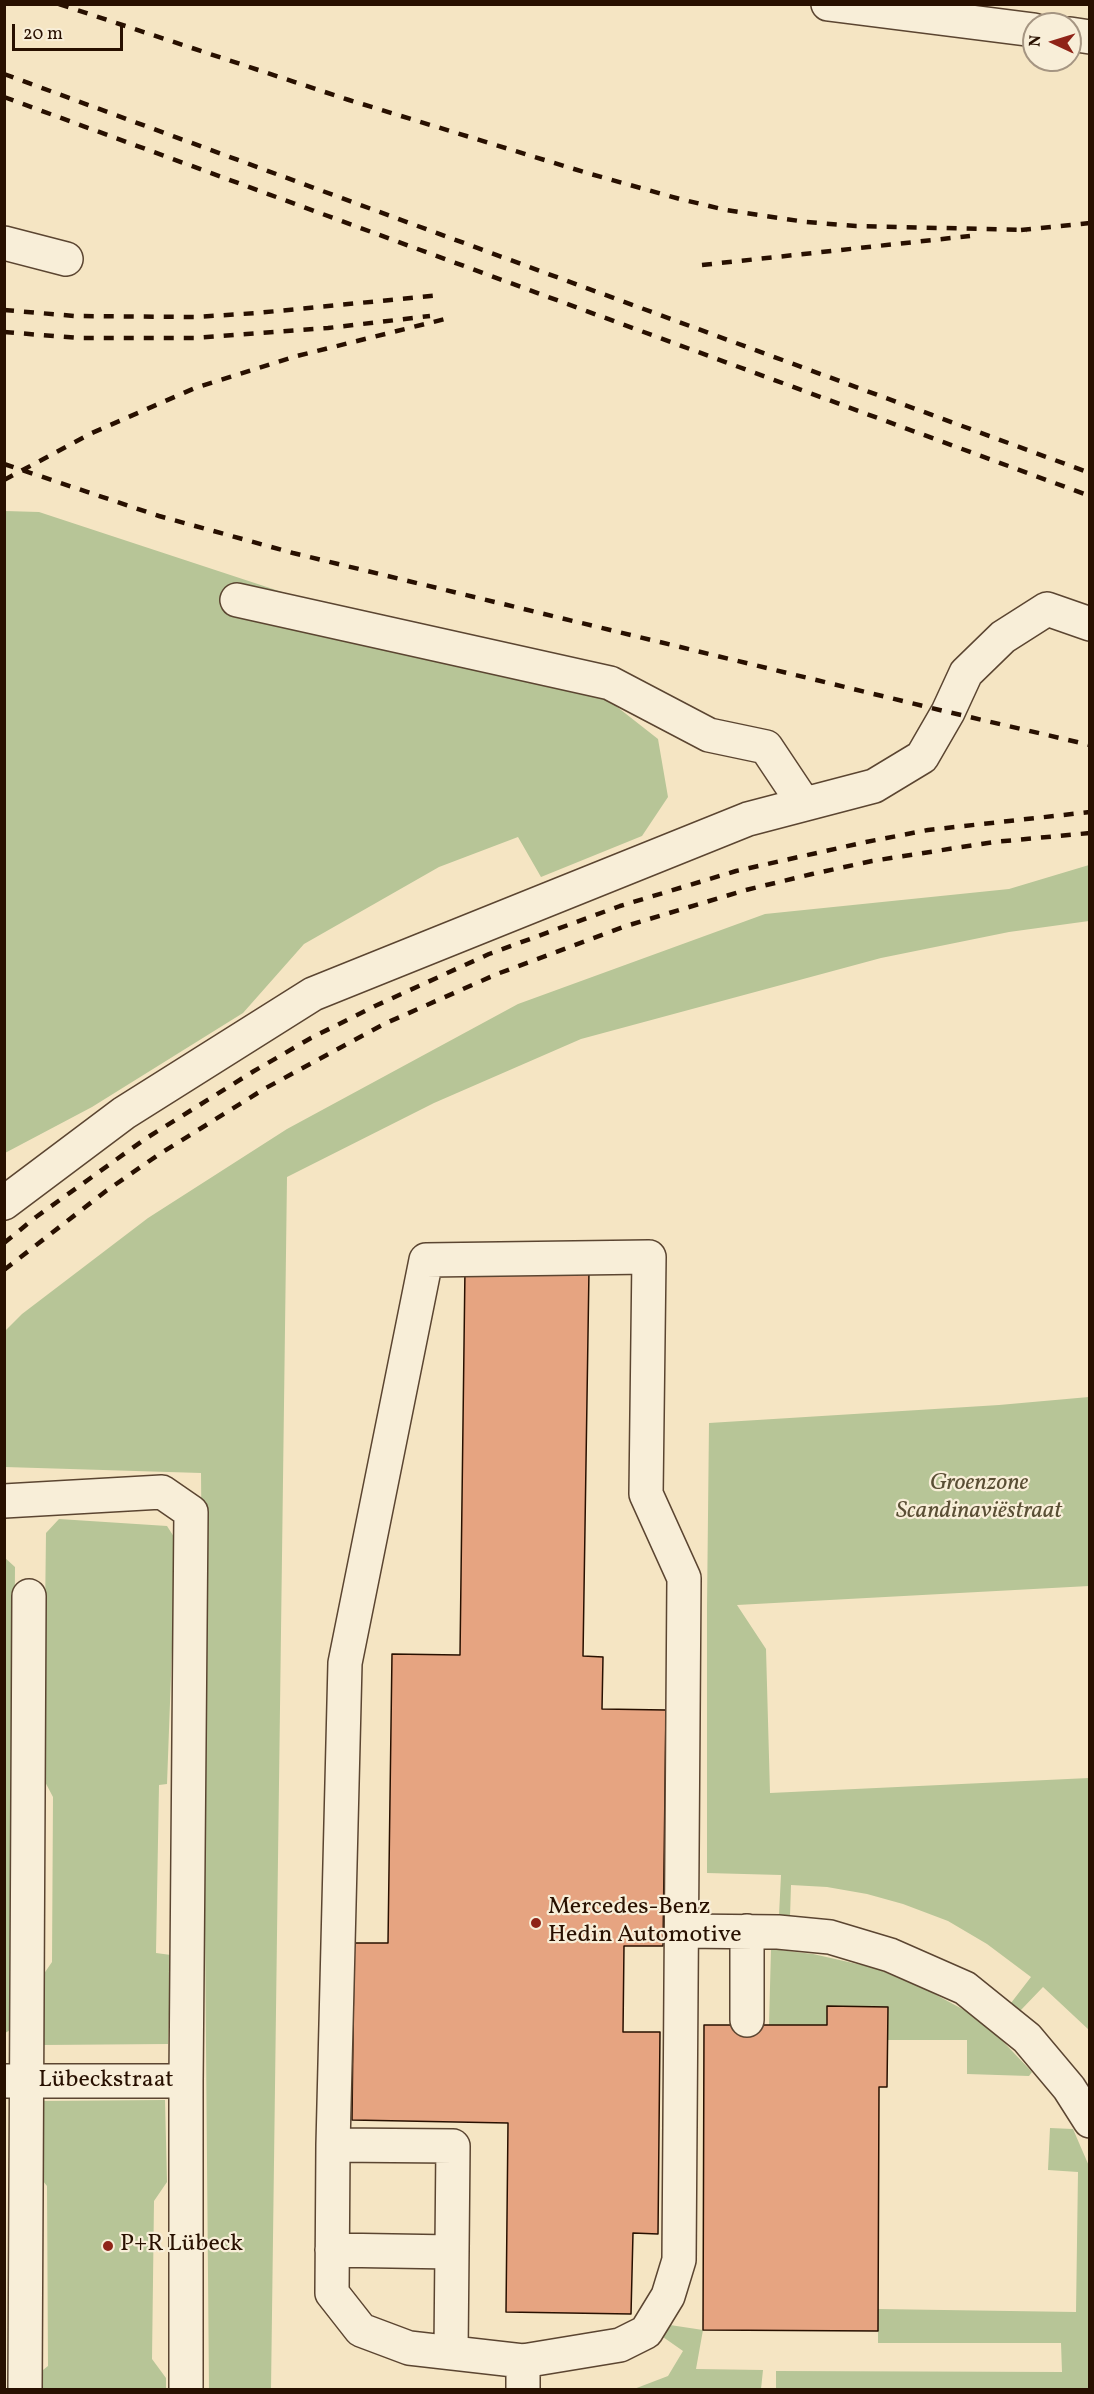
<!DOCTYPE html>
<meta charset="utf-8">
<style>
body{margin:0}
#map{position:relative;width:1094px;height:2394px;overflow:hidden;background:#f5e5c3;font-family:Vollkorn,serif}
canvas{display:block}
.frame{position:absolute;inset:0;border:6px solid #281000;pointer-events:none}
.north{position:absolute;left:1022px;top:12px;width:60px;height:60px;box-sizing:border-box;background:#f8eed8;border:2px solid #a59582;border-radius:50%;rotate:274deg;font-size:16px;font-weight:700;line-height:24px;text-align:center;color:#281000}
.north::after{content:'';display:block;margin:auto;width:21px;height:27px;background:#8f2418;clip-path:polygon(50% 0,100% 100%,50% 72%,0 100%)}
.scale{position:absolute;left:12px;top:24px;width:111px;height:27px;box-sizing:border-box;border:3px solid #281000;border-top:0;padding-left:8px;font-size:18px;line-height:21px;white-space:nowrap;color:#281000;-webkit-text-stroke:4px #f8eed8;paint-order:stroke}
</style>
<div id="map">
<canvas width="1094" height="2394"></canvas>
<div class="frame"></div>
<div class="north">N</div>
<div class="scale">20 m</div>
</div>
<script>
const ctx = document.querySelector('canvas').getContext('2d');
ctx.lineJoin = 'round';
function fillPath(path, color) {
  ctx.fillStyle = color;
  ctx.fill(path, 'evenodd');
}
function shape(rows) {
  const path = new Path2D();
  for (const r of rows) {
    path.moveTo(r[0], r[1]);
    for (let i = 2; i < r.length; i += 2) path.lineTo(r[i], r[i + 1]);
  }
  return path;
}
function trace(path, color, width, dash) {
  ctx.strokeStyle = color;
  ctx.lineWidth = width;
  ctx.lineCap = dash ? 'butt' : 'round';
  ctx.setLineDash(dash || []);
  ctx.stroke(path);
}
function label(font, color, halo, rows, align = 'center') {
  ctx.font = font + ' Vollkorn,serif';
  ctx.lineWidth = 4.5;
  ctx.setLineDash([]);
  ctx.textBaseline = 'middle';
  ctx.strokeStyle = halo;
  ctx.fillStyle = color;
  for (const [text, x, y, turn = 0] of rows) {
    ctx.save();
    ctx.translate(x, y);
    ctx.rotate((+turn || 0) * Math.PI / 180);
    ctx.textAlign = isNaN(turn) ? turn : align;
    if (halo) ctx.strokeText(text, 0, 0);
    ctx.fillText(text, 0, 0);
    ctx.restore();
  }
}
fillPath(shape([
 [5,511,39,512,607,699,658,739,668,797,642,836,541,877,518,837,439,867,304,944,243,1013,92,1107,5,1153],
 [1089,865,1089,921,1009,932,881,958,581,1039,434,1103,287,1177,271,2389,209,2389,201,1473,5,1467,5,1331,22,1314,148,1218,287,1129,518,1004,765,914,1009,889],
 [1089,1397,1089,1586,737,1605,766,1649,770,1793,1089,1778,1089,2030,1043,1987,1020,2011,1011,2003,1031,1977,987,1944,948,1921,903,1904,867,1894,827,1887,791,1885,790,1917,779,1915,781,1875,707,1873,707,1607,709,1423,999,1405],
 [59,1519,167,1526,176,1540,167,1784,159,1785,156,1953,171,1955,168,2044,42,2045,43,1975,52,1962,53,1797,43,1778,46,1533],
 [4,1557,15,1567,12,2029,5,2033],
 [771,1949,813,1954,875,1968,927,1990,966,2011,995,2033,1032,2072,1029,2076,967,2074,967,2040,887,2040,887,2007,828,2006,827,2025,769,2025],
 [165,2100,167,2182,154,2201,152,2359,166,2378,166,2389,38,2390,38,2374,48,2366,47,2186,38,2175,40,2101],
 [1050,2128,1073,2129,1089,2166,1089,2389,776,2389,776,2371,1062,2372,1061,2343,878,2343,878,2309,1076,2312,1078,2172,1048,2170],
 [670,2325,703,2330,696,2369,763,2370,761,2389,634,2389,668,2376,683,2351,663,2337]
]), '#b7c597');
const building = shape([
 [465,1268,589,1270,583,1656,603,1657,602,1709,666,1710,663,1946,624,1946,623,2032,660,2032,658,2234,633,2233,631,2314,506,2312,508,2123,352,2120,354,1943,388,1943,392,1654,460,1655,465,1268],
 [827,2006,888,2007,887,2087,879,2087,878,2331,703,2330,704,2025,827,2025,827,2006]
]);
fillPath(building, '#e6a481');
trace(building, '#281000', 1.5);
const minor = shape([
 [828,4,1034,30],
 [1070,34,1090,37],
 [4,243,66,259],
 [237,600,610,683,709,735,766,747,804,804],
 [4,1203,124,1113,313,994,748,819,874,786,922,757,948,712,966,673,1003,637,1047,609,1090,624],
 [649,1257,646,1494,684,1578,679,2260,668,2296,646,2332,620,2345,523,2361,409,2348,361,2330,332,2293,333,2145,345,1663,426,1260,649,1257],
 [4,1501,162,1492,191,1512,186,2081,186,2390],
 [681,1931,778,1932,830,1937,890,1955,965,1988,1027,2038,1069,2088,1090,2121],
 [747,2020,747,1931],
 [5,2081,186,2081],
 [333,2145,453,2146,451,2352],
 [332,2250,452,2252],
 [25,2390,29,1596],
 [523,2390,523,2361]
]);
trace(minor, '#5b4531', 36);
trace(minor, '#f8eed8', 33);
trace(shape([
 [59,4,349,100,587,173,680,199,726,210,806,222,856,226,1027,230],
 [4,74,1090,473],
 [4,97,1090,496],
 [1021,230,1090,223],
 [702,265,970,236],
 [4,310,75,316,196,317,257,313,441,295],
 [4,332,79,338,195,338,328,328,430,316],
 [4,464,159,516,293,553,948,712,1090,745],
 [4,480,92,433,195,388,297,356,445,319],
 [4,1243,36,1217,145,1139,254,1071,311,1038,375,1006,489,954,620,906,736,871,866,842,928,830,1090,812],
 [4,1270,106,1191,158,1155,264,1089,384,1024,497,974,626,926,746,890,812,874,872,861,994,842,1090,833]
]), '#281000', 4.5, [10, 10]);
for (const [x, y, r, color] of [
 [536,1923,6,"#8f2418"],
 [108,2246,6,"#8f2418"]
]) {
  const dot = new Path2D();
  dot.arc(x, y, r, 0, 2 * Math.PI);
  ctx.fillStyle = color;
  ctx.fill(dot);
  trace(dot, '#f8eed8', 2);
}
label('italic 24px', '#5a4f35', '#f8eed8', [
 ["Groenzone",979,1485],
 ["Scandinaviëstraat",979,1513]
]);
label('24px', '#281000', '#f8eed8', [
 ["Mercedes-Benz",548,1909],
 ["Hedin Automotive",548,1937],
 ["P+R Lübeck",120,2246]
], 'left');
label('24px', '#281000', '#f8eed8', [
 ["Lübeckstraat",106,2082]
]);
</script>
